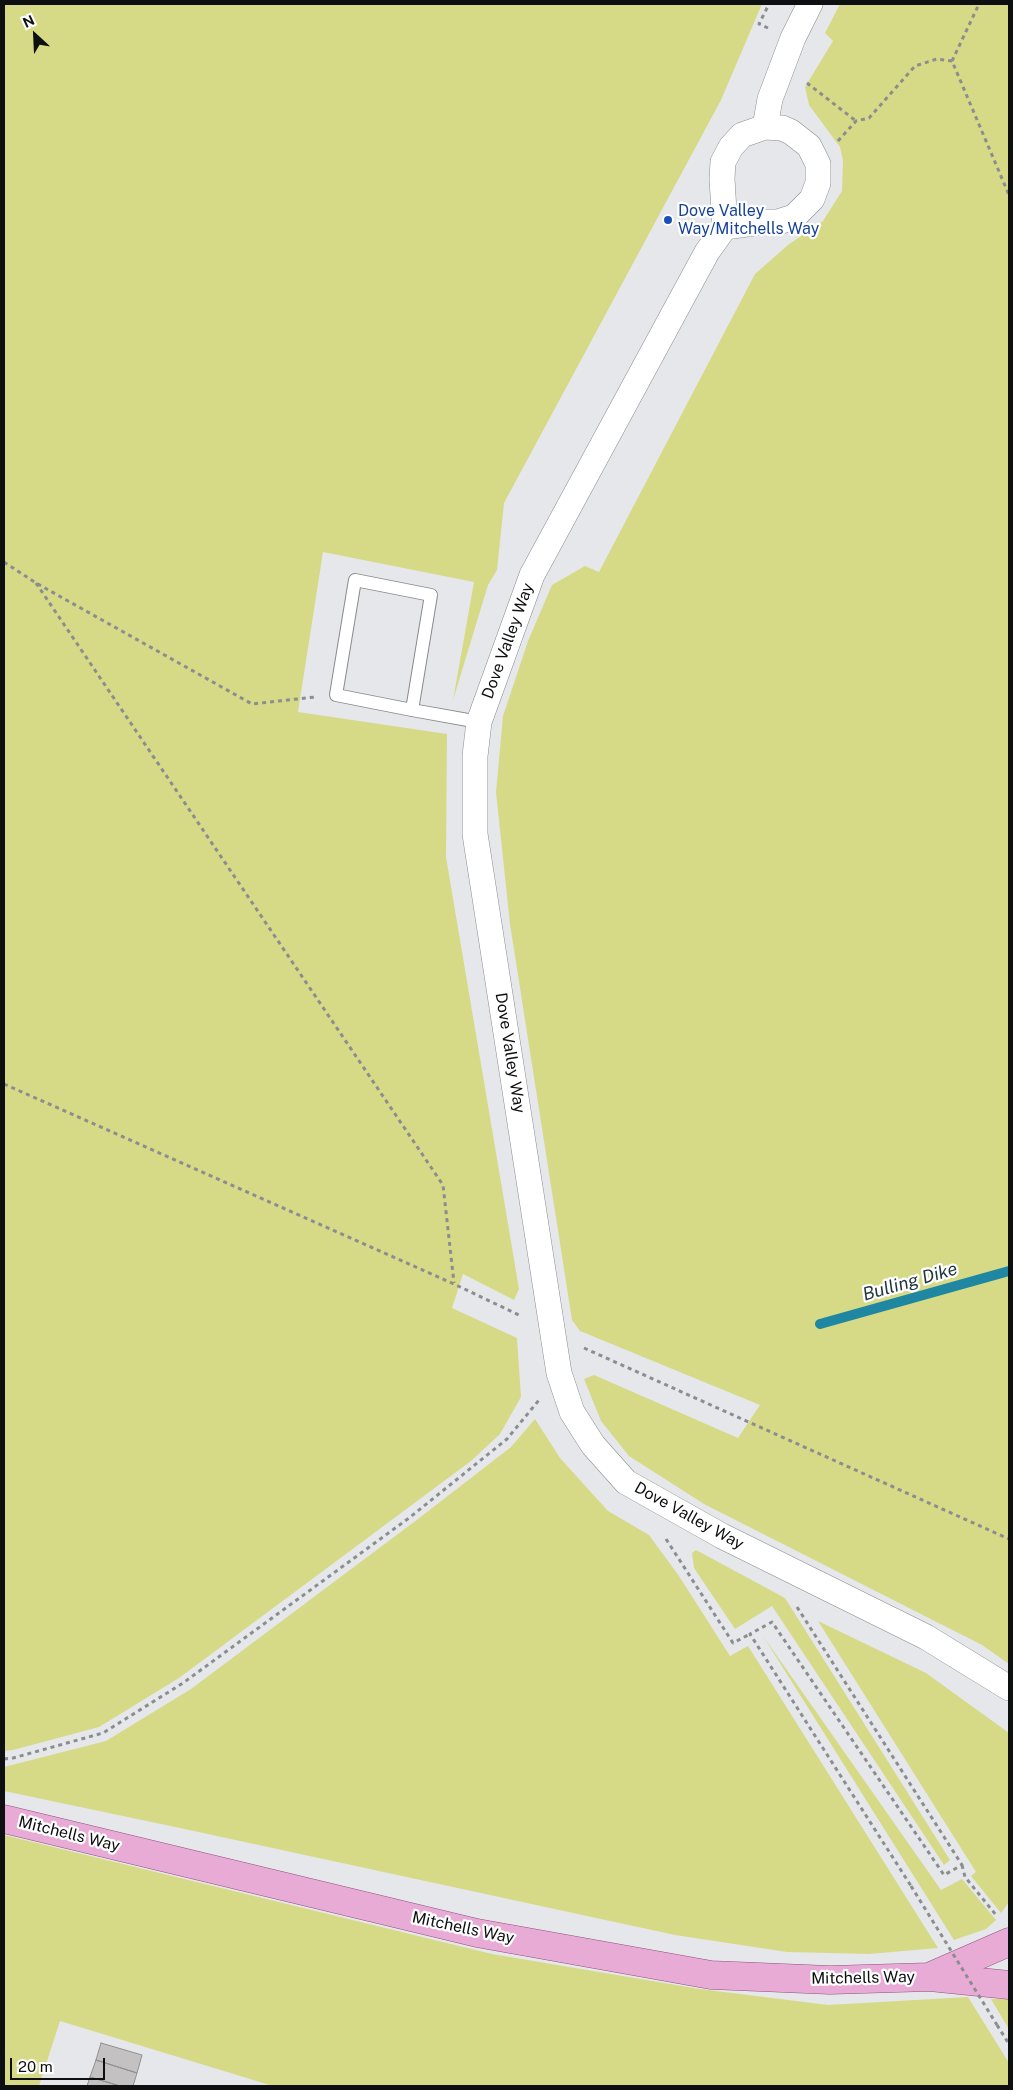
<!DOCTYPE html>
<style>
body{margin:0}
#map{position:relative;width:1013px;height:2090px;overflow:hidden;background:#e5e7ea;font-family:"Public Sans",sans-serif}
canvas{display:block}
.frame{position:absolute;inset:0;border:5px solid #0e0f10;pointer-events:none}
.north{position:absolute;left:10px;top:10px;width:50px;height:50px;-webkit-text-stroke:4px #fff;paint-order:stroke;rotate:335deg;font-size:14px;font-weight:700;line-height:20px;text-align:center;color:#0e0f10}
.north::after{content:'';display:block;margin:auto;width:18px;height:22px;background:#0e0f10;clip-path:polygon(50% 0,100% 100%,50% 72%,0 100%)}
.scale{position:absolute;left:10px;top:2058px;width:95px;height:22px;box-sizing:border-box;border:2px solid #0e0f10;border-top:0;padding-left:6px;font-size:15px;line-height:18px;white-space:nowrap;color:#0e0f10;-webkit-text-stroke:4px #fff;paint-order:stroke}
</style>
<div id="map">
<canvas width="1013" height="2090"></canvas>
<div class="frame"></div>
<div class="north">N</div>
<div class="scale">20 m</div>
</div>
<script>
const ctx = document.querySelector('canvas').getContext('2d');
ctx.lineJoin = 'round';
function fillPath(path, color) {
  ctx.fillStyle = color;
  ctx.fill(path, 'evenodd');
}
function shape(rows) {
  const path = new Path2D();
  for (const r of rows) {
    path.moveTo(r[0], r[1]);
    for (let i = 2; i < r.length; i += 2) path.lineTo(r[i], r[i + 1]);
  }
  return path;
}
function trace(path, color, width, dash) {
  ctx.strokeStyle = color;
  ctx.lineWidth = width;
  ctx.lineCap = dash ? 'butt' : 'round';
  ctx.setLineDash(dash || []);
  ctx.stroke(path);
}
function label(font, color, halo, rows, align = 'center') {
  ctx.font = font + ' "Public Sans",sans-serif';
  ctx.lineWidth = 4.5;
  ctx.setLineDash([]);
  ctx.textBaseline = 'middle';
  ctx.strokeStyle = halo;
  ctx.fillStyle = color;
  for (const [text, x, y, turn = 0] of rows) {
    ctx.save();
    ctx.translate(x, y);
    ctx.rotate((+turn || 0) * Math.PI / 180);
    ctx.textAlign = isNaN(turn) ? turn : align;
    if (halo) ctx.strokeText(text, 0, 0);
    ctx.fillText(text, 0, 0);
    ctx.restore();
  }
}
fillPath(shape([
 [4,4,762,4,721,100,504,503,497,570,488,585,453,700,474,582,323,552,298,712,447,734,446,857,519,1289,514,1300,463,1274,452,1308,517,1338,521,1397,500,1434,471,1461,179,1678,99,1727,13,1750,4,1751],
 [840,4,1009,4,1009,1664,982,1645,704,1504,629,1456,601,1421,584,1379,594,1375,738,1438,760,1405,580,1331,572,1320,510,924,496,792,503,716,528,641,552,585,585,566,599,572,755,274,788,245,823,221,842,191,843,160,840,147,809,105,805,87,833,41,825,33],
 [535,1419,560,1458,608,1511,649,1535,679,1576,730,1656,748,1646,938,1948,869,1954,787,1952,675,1935,180,1828,4,1791,4,1767,106,1741,191,1689,418,1519,511,1447],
 [696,1550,785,1598,950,1860,944,1865,772,1606,735,1629,694,1568,692,1553],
 [818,1621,926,1673,1009,1733,1009,1902,1001,1913,971,1876,976,1872],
 [763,1636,941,1890,962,1879,996,1920,986,1929,954,1940],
 [4,1835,492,1954,700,1989,828,2005,968,1997,1009,2063,1009,2086,273,2086,60,2021,39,2086,4,2086],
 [991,1999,1009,1999,1009,2029,1004,2021]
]), '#d6da87');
trace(shape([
 [820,1324,1009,1271]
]), '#1f87a2', 10);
const building = shape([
 [101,2043,142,2055,137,2073,96,2060,101,2043],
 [96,2060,137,2073,133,2086,120,2086,90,2077,96,2060],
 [90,2077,120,2086,87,2086,90,2077]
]);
fillPath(building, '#c4c1c3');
trace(building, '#928e90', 1);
const lane = shape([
 [412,710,431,595,355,580,336,695,412,710,479,722]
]);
const street = shape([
 [765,127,782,128,791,132,809,146,818,164,818,183,812,199,794,217,778,222,761,222,725,227,722,179,723,162,731,147,742,135,765,127],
 [765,127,770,99,793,38,810,4],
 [725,227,707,252,532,575,479,722,475,756,475,834,559,1373,572,1412,593,1445,626,1482,722,1536,926,1637,1009,1688]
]);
const primary = shape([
 [4,1819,477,1933,711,1975,830,1980,930,1977,1009,1985],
 [931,1976,1009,1942]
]);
trace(lane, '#898b8d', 14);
trace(street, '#898b8d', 26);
trace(primary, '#91507e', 29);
trace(shape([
 [768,28,759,24,769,4],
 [952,61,979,4],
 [807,83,856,121],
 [838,141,856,121,869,118,915,66,937,59,952,61,1009,195],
 [4,562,36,583,252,704,315,697],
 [36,583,443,1185,454,1283],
 [4,1084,454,1284,521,1316],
 [584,1348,1009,1539],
 [666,1539,733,1643,750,1634],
 [797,1607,962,1865,944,1875,772,1622,750,1634,911,1886],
 [4,1759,13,1758,103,1733,183,1683,409,1518,507,1439,539,1400],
 [962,1865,965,1877,996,1915],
 [997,2025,1009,2044]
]), '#8b8d8f', 3, [4, 4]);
trace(lane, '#fff', 12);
trace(street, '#fff', 25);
trace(primary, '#e8abd5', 28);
trace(shape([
 [911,1886,997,2025]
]), '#8b8d8f', 3, [4, 4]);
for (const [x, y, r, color] of [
 [668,220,5,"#1a4fb4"]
]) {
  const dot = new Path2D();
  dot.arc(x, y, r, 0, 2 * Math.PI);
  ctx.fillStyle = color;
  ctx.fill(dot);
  trace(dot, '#fff', 2);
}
label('16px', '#164399', '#fff', [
 ["Dove Valley",678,211],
 ["Way/Mitchells Way",678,229]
], 'left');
label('16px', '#0e0f10', '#fff', [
 ["Dove Valley Way",508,641,-70],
 ["Dove Valley Way",510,1053,81],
 ["Dove Valley Way",689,1516,29],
 ["Mitchells Way",69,1834,14],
 ["Mitchells Way",463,1928,12],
 ["Mitchells Way",863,1978,-1]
]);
label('italic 18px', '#1f363d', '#fff', [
 ["Bulling Dike",910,1282,-16]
]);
</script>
